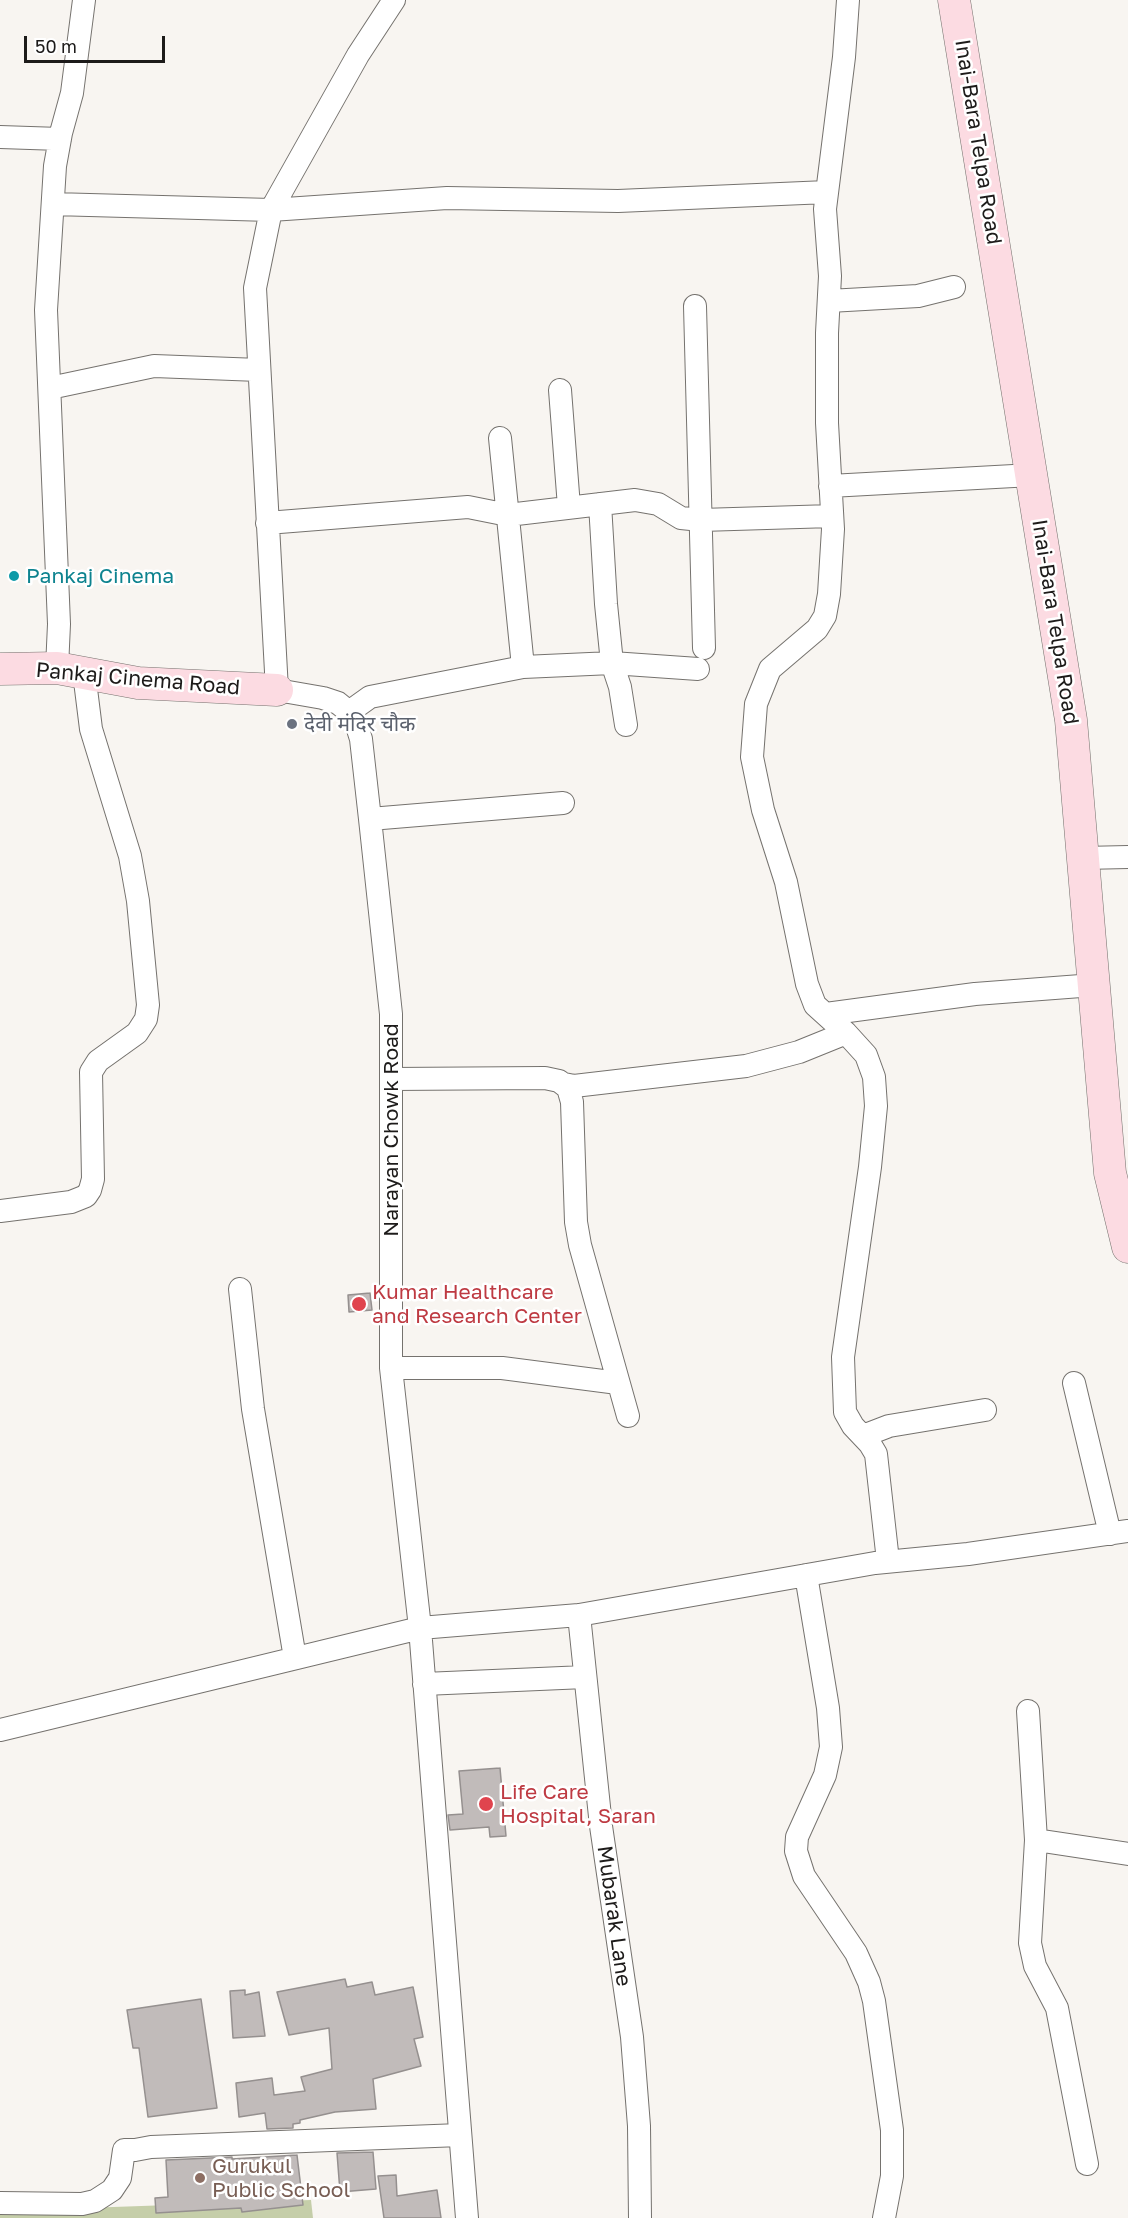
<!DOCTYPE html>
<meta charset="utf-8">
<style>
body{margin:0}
#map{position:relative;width:1128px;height:2218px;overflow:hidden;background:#f8f5f1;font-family:"Golos Text",sans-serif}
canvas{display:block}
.scale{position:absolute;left:24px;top:36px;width:141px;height:27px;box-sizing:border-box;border:3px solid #1d1b1a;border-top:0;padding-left:8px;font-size:18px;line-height:21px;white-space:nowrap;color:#1d1b1a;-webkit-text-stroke:4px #fff;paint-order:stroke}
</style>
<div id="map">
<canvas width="1128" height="2218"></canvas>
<div class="scale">50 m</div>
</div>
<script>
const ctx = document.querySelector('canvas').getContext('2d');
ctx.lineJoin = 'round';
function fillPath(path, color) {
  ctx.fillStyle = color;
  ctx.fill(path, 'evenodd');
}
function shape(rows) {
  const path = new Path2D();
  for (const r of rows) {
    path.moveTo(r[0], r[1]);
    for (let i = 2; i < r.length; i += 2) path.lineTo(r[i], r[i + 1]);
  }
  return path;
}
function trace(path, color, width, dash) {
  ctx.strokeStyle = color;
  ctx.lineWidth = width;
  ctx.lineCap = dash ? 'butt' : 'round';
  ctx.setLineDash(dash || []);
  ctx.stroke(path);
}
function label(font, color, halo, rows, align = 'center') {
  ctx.font = font + ' "Golos Text","Noto Sans Devanagari",sans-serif';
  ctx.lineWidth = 5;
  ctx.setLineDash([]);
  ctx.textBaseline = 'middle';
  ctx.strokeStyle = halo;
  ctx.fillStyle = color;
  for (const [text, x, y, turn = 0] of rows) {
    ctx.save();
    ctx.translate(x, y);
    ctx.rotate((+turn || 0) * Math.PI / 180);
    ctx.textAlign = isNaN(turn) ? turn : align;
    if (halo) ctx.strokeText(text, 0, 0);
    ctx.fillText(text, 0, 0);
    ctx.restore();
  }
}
fillPath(shape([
 [311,2200,313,2218,0,2218,0,2211]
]), '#c5cea9');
const building = shape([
 [370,1293,372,1310,349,1312,348,1295,370,1293],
 [500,1768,506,1836,490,1837,489,1827,450,1830,448,1815,463,1814,459,1771,500,1768],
 [345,1979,347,1987,372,1982,375,1995,413,1987,423,2037,414,2039,421,2066,373,2079,376,2109,335,2112,300,2120,300,2123,293,2124,293,2128,267,2129,265,2113,239,2117,236,2083,272,2078,274,2095,305,2091,301,2077,332,2069,329,2028,289,2035,277,1992,345,1979],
 [245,1990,245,1995,259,1992,265,2036,233,2038,230,1991,245,1990],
 [201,1999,217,2108,148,2117,139,2048,133,2048,127,2010,201,1999],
 [373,2152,376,2189,340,2192,337,2153,373,2152],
 [297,2155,303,2205,242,2212,241,2208,156,2213,155,2198,168,2197,166,2160,232,2157,232,2159,297,2155],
 [396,2175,397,2196,437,2190,441,2218,384,2218,378,2176,396,2175]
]);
fillPath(building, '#c1bbba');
trace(building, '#95908f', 1.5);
const street = shape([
 [394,0,358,55,271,210,255,288,277,690,323,698,338,703,349,712,356,723,361,739,370,819,391,1014,391,1368,420,1628,467,2218],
 [848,0,844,57,825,209,830,276,827,333,827,423,833,529,829,594,825,616,817,629,770,669,756,704,752,757,763,810,786,882,807,984,815,1005,846,1033,866,1055,874,1077,876,1106,870,1167,843,1357,845,1412,853,1426,870,1444,876,1454,888,1561],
 [0,137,60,139],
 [53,204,271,210,447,198,618,201,827,192],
 [829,301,918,296,954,287],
 [695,306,704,648],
 [50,388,154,366,259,370],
 [560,390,569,507],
 [500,438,523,667],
 [830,486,1032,475],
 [600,504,606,604,612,663,620,687,626,725],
 [267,523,468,507,508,515,635,500,658,504,681,518,701,520,832,516],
 [57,668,59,624,46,310,55,166,61,133,72,93,84,0],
 [349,712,370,697,523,667,612,663,698,669],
 [370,819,563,803],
 [1083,858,1128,857],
 [826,1014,975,994,1094,985],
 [391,1079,545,1078,559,1081,568,1088,572,1102,576,1222,580,1245,628,1416],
 [564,1084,574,1086,746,1066,799,1052,846,1033],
 [0,1211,71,1202,86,1196,90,1190,93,1179,91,1072,98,1061,137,1033,146,1019,148,1005,138,901,130,856,91,729,84,673],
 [240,1289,253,1409,295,1658],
 [391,1368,502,1368,618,1383],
 [1074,1383,1110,1534],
 [863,1436,889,1426,985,1410],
 [806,1575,828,1708,831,1747,825,1775,797,1837,796,1851,804,1876,856,1953,869,1982,874,2001,892,2130,892,2176,884,2218],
 [579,1615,601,1826,632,2037,639,2126,640,2218],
 [424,1684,585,1677],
 [1028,1711,1036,1840,1030,1943,1035,1966,1057,2008,1087,2164],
 [0,1730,420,1628,579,1615,875,1563,968,1554,1128,1531],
 [1036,1840,1128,1854],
 [0,2203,82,2204,95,2201,112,2190,120,2178,124,2150,135,2150,151,2147,460,2135]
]);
const secondary = shape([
 [954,0,1071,720,1110,1173,1128,1247],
 [0,669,57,668,138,683,277,690]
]);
trace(street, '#75726e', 24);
trace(secondary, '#75726e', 33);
trace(street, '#fff', 22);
trace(secondary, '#fcdbe2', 32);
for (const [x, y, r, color] of [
 [14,576,6,"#0f9aa8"],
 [292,724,6,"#6b7280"],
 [359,1304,8,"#e0444e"],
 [486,1804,8,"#e0444e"],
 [200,2178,6,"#8d6e63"]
]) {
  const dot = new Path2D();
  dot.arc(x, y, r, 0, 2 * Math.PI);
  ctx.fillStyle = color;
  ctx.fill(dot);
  trace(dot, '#fff', 2);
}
label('21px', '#1d1b1a', '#fff', [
 ["Inai-Bara Telpa Road",978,142,81],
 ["Inai-Bara Telpa Road",1055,622,81],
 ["Pankaj Cinema Road",138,679,5],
 ["Narayan Chowk Road",391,1130,-90],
 ["Mubarak Lane",614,1916,82]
]);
label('21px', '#0d838f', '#fff', [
 ["Pankaj Cinema",26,576]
], 'left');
label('21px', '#5b616d', '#fff', [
 ["देवी मंदिर चौक",304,724]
], 'left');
label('21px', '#be3a42', '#fff', [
 ["Kumar Healthcare",372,1292],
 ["and Research Center",372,1316],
 ["Life Care",500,1792],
 ["Hospital, Saran",500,1816]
], 'left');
label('21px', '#785e54', '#fff', [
 ["Gurukul",212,2166],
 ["Public School",212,2190]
], 'left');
</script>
